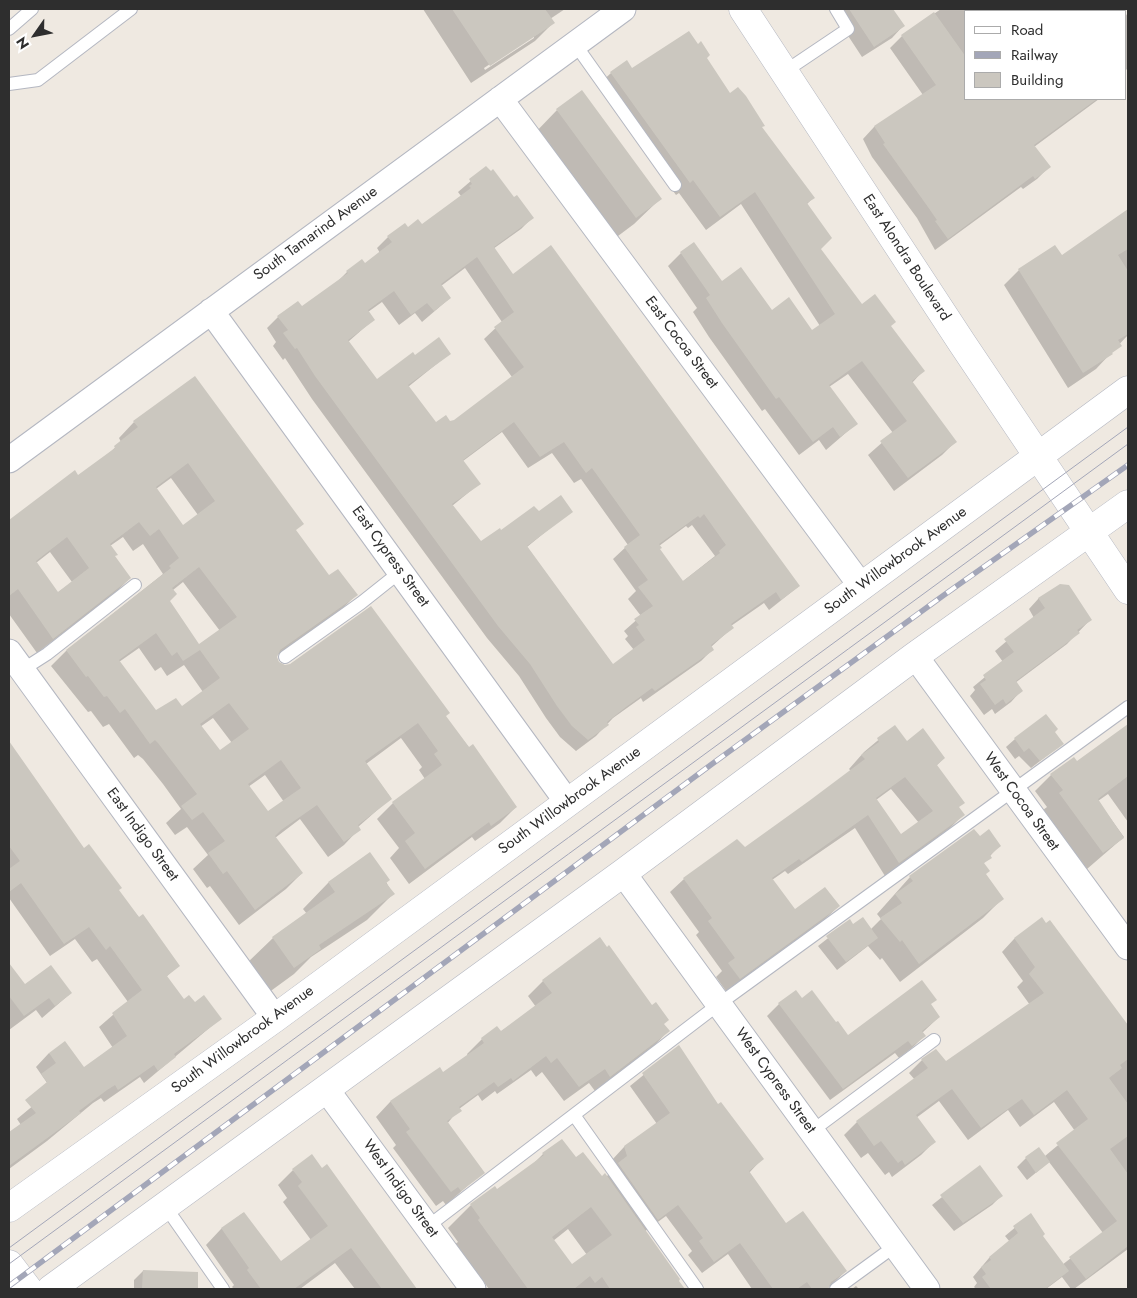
<!DOCTYPE html>
<style>
body{margin:0}
#map{position:relative;width:1137px;height:1298px;overflow:hidden;background:#efe9e1;font-family:Jost,sans-serif}
canvas{display:block}
.frame{position:absolute;inset:0;border:10px solid #2e2e2e;pointer-events:none}
.legend{position:absolute;left:964px;top:10px;width:162px;height:90px;box-sizing:border-box;background:#fff;border:1px solid #ababab;margin:0;padding:6px 9px;list-style:none;font-size:15px;color:#2e2e2e}
.legend li{display:flex;align-items:center;gap:10px;height:25px}
.legend b{width:25px;border:1px solid #ababab}
.north{position:absolute;left:10px;top:10px;width:50px;height:50px;-webkit-text-stroke:4px #fff;paint-order:stroke;rotate:237deg;font-size:14px;font-weight:700;line-height:20px;text-align:center;color:#2e2e2e}
.north::after{content:'';display:block;margin:auto;width:18px;height:22px;background:#2e2e2e;clip-path:polygon(50% 0,100% 100%,50% 72%,0 100%)}
</style>
<div id="map">
<canvas width="1137" height="1298"></canvas>
<div class="frame"></div>
<ul class="legend">
<li><b style="height:6px;background:#fff"></b>Road</li>
<li><b style="height:6px;background:#a3a6b8"></b>Railway</li>
<li><b style="height:14px;background:#cbc7bf"></b>Building</li>
</ul>
<div class="north">N</div>
</div>
<script>
const ctx = document.querySelector('canvas').getContext('2d');
ctx.lineJoin = 'round';
function fillPath(path, color) {
  ctx.fillStyle = color;
  ctx.fill(path, 'evenodd');
}
function shape(rows) {
  const path = new Path2D();
  for (const r of rows) {
    path.moveTo(r[0], r[1]);
    for (let i = 2; i < r.length; i += 2) path.lineTo(r[i], r[i + 1]);
  }
  return path;
}
function trace(path, color, width, dash) {
  ctx.strokeStyle = color;
  ctx.lineWidth = width;
  ctx.lineCap = dash ? 'butt' : 'round';
  ctx.setLineDash(dash || []);
  ctx.stroke(path);
}
function label(font, color, halo, rows, align = 'center') {
  ctx.font = font + ' Jost,sans-serif';
  ctx.lineWidth = 4.5;
  ctx.setLineDash([]);
  ctx.textBaseline = 'middle';
  ctx.strokeStyle = halo;
  ctx.fillStyle = color;
  for (const [text, x, y, turn = 0] of rows) {
    ctx.save();
    ctx.translate(x, y);
    ctx.rotate((+turn || 0) * Math.PI / 180);
    ctx.textAlign = isNaN(turn) ? turn : align;
    if (halo) ctx.strokeText(text, 0, 0);
    ctx.fillText(text, 0, 0);
    ctx.restore();
  }
}
fillPath(shape([
 [423,9,565,9,550,19,553,23,535,41,471,83],
 [534,35,534,38,485,70,484,68],
 [833,9,892,9,903,26,892,38,862,57,839,22],
 [941,9,1017,9,1014,11,966,11,966,99,1099,99,1034,147,1049,167,1037,179,1023,189,1021,187,935,250,917,218,872,157,863,139,874,127,923,95,890,48,902,36],
 [1019,9,1122,9,1124,11,1020,11],
 [1126,14,1128,17,1128,68,1126,70],
 [705,58,729,95,761,128,813,198,806,205,819,249,861,306,890,326,923,371,912,383,955,442,942,455,894,491,868,455,893,433,848,374,829,387,856,424,826,450,819,440,799,455,765,409,762,411,709,337,693,312,697,308,668,266,681,253,722,282,772,312,812,331,820,326,741,204,706,230,679,193,676,195,597,86,611,73],
 [557,110,660,199,634,224,610,242,532,136],
 [486,168,532,218,521,229,493,249,513,275,799,586,769,610,764,603,731,626,732,628,711,647,712,650,701,661,643,702,641,698,613,718,596,736,576,751,560,737,546,718,519,676,487,638,312,399,285,358,283,360,273,346,276,342,267,328,278,317,302,308,336,283,347,272,364,265,380,253,377,248,388,237,407,228,421,226,461,196,458,192],
 [465,268,502,322,484,339,512,377,455,421,436,424,408,387,449,354,415,357,376,381,348,342,373,320,368,312,382,302,399,325,415,313,422,322,450,298,441,286],
 [502,432,528,468,552,453,574,483,581,479,628,545,613,559,636,591,628,599,641,616,624,631,628,636,625,639,634,650,613,665,527,547,571,511,539,512,481,543,452,506,479,484,463,461],
 [692,525,715,556,682,582,659,550,659,546,686,526,688,528],
 [1128,211,1128,335,1096,369,1068,388,1004,285,1019,270,1061,257],
 [134,422,295,531,329,577,356,595,340,611,275,657,278,663,445,717,516,807,500,823,475,841,472,837,409,884,390,858,399,848,377,819,393,803,425,779,419,770,422,767,401,738,366,764,391,798,358,827,359,829,344,845,328,857,300,819,275,838,302,873,286,889,239,925,210,886,207,888,193,869,208,855,187,827,175,835,166,823,181,809,163,784,143,759,138,755,134,758,109,724,103,727,91,711,88,712,51,666,66,651,163,574,143,544,133,551,123,537,110,546,114,557,130,578,114,594,37,653,9,614,9,521,75,472,78,477,104,458,121,442,119,438],
 [171,478,198,515,183,526,156,489],
 [50,552,72,582,57,593,36,563],
 [183,582,220,631,199,646,169,601,173,590],
 [139,648,155,671,161,667,167,676,184,665,203,692,182,707,156,712,119,662],
 [213,718,232,743,219,752,200,727],
 [265,775,284,802,268,813,248,787],
 [1039,598,1090,620,1067,644,1015,683,1021,691,1011,702,995,714,992,709,984,715,970,696,975,690,973,687,1003,662,995,651,1034,618,1029,609],
 [895,726,906,742,944,758,936,766,963,815,950,828,885,876,855,828,788,874,785,871,772,880,794,910,839,906,825,919,726,991,716,977,722,971,696,935,699,932,670,892,684,879,745,849,851,771,849,769,864,752],
 [891,789,919,823,900,835,876,800],
 [1053,732,1062,744,1031,768,1019,756,1015,759,1006,747,1015,739],
 [1128,734,1128,822,1108,794,1098,801,1124,837,1087,869,1043,810,1047,807,1035,791,1051,775,1077,763],
 [9,744,84,849,178,966,166,977,183,1001,194,1004,220,1019,144,1083,140,1077,104,1102,101,1098,93,1103,47,1141,9,1169,9,1134,21,1125,17,1119,52,1090,36,1067,49,1053,84,1069,113,1048,99,1027,128,1002,97,959,92,962,75,939,50,956,9,898],
 [974,830,979,838,999,846,983,864,985,874,1002,899,983,918,900,982,882,958,880,960,868,946,837,970,818,946,850,921,853,926,870,930,881,919,877,914,910,877],
 [370,854,393,894,367,920,311,957,294,974,268,993,247,963,273,938,307,914,303,909,328,883],
 [1041,919,1045,924,1050,921,1128,1027,1128,1249,1074,1289,1071,1289,1062,1277,1046,1289,976,1289,974,1287,977,1283,973,1277,989,1258,1010,1242,1005,1236,1030,1215,1041,1236,1062,1265,1103,1233,1049,1162,1027,1180,1017,1167,1026,1158,1045,1156,1075,1131,1054,1102,1020,1127,1008,1110,968,1140,939,1101,916,1118,934,1142,921,1155,892,1177,889,1172,885,1175,868,1153,861,1158,844,1135,857,1122,915,1080,909,1073,922,1060,945,1063,1030,1005,1017,987,1023,981,1002,952,1014,939],
 [600,939,668,1031,654,1046,595,1091,589,1083,564,1101,542,1072,536,1077,531,1070,497,1094,495,1091,482,1101,478,1095,459,1109,447,1124,483,1172,446,1205,443,1201,436,1206,393,1148,396,1145,376,1117,390,1102,440,1069,443,1074,468,1056,467,1054,482,1039,500,1032,536,1007,528,996,543,981],
 [9,965,25,986,71,993,42,1018,36,1010,9,1030],
 [801,1000,835,1024,848,1036,930,1005,939,1017,922,1033,924,1036,912,1048,899,1058,895,1053,830,1100,767,1016,779,1004],
 [678,1047,718,1106,762,1159,749,1173,786,1225,846,1271,827,1289,752,1289,728,1254,702,1273,688,1255,692,1251,666,1216,644,1232,684,1289,489,1289,455,1244,458,1242,448,1228,471,1205,497,1191,530,1167,543,1154,575,1159,601,1178,606,1177,615,1168,612,1160,624,1147,657,1124,630,1086],
 [568,1229,587,1255,572,1266,553,1241],
 [980,1167,1001,1196,992,1205,954,1231,932,1205],
 [293,1170,411,1284,406,1289,355,1289,335,1263,300,1289,234,1289,232,1287,234,1285,206,1245,221,1229,243,1213,281,1263,311,1240,283,1202,287,1198,278,1185],
 [143,1271,197,1273,197,1289,134,1289,134,1280],
 [856,1286,859,1289,852,1289]
]), '#0003');
fillPath(shape([
 [452,9,545,9,555,23,490,66],
 [849,9,893,9,905,26,874,47],
 [934,12,966,57,966,99,1097,99,1034,145,1051,167,1035,179,1033,176,948,239,935,221,937,220,928,207,883,144,885,143,874,126,936,85,901,35],
 [689,31,698,44,701,41,710,55,707,58,730,93,738,87,746,96,765,126,762,127,815,198,807,203,832,238,821,249,862,304,875,294,896,322,891,326,925,371,912,381,957,442,908,478,880,441,907,421,862,361,829,385,858,424,840,437,833,427,813,442,779,397,776,399,722,323,706,298,710,295,680,252,694,242,722,281,741,267,772,310,789,297,812,330,835,314,755,192,720,217,693,180,690,183,610,72,627,60,632,68],
 [582,90,662,199,636,218,556,109],
 [486,166,491,171,493,169,514,197,517,195,534,218,494,247,513,274,551,245,800,586,781,600,776,592,731,624,734,628,711,645,714,650,655,691,652,688,626,707,607,722,609,725,588,740,572,726,557,706,530,664,498,626,315,376,297,348,295,349,283,333,288,330,277,316,298,301,302,306,348,273,346,271,362,259,365,263,392,242,387,236,405,223,408,227,418,219,422,224,471,188,469,186,472,184,469,179],
 [477,257,514,312,494,327,524,367,454,420,450,421,446,415,436,422,408,385,451,354,439,337,415,355,413,352,377,379,348,340,375,320,368,310,394,291,411,315,427,303,434,311,451,298,441,284],
 [514,422,540,457,564,442,586,473,592,468,640,535,624,547,648,580,638,587,653,606,634,619,639,625,636,627,645,640,613,664,527,546,573,512,561,495,539,511,534,506,501,530,500,528,481,541,452,504,481,484,463,460],
 [704,514,726,545,719,551,720,553,683,581,660,549,662,548,659,544,698,516,700,518],
 [1128,209,1128,249,1118,255,1128,271,1128,334,1118,340,1122,346,1112,353,1113,354,1083,373,1018,269,1055,245,1062,255],
 [195,376,304,524,296,530,329,575,338,569,358,595,280,650,277,657,279,662,285,665,290,664,371,606,450,713,446,716,469,747,473,744,517,807,491,826,489,822,425,869,405,841,415,833,392,802,442,765,434,754,438,751,418,723,365,761,392,799,358,825,361,830,344,842,317,805,281,830,275,836,303,873,255,910,227,871,223,874,208,853,225,841,203,812,192,820,181,806,197,794,158,743,155,740,150,744,125,709,120,713,107,696,104,697,88,676,86,677,66,650,171,568,169,566,179,558,159,529,150,536,139,522,110,544,118,555,115,556,131,578,53,639,18,589,9,596,9,520,75,470,78,475,115,448,114,446,138,427,133,421],
 [188,463,215,501,183,525,156,487],
 [67,537,89,568,58,592,36,561],
 [199,567,237,617,199,644,170,601,177,594,172,588],
 [156,633,172,656,177,652,183,661,200,650,220,678,182,706,176,698,156,710,119,660],
 [229,703,249,729,220,750,200,724],
 [281,760,301,788,268,811,248,784],
 [1060,584,1069,585,1092,620,1077,630,1080,633,1016,681,1023,691,1006,704,1003,699,995,705,980,684,986,680,983,675,1014,652,1004,639,1045,608,1038,598],
 [1046,714,1058,729,1055,732,1064,744,1040,761,1029,748,1024,752,1014,738],
 [1128,724,1128,776,1098,799,1124,838,1103,853,1059,793,1063,790,1050,774,1074,757,1077,761],
 [895,725,907,741,923,728,945,758,937,765,965,803,959,807,965,815,899,863,868,815,802,862,799,859,772,878,795,909,825,887,840,906,740,979,728,963,735,958,708,921,712,918,683,878,737,839,745,847,809,801,865,759,861,755,879,742,877,738],
 [905,777,933,811,901,834,876,798],
 [9,741,84,848,89,844,122,888,119,890,139,917,143,914,180,966,167,976,184,999,189,995,195,1002,204,995,222,1019,174,1054,176,1057,158,1071,154,1065,118,1090,115,1085,107,1090,79,1111,81,1113,61,1128,9,1166,9,1132,36,1113,25,1100,47,1082,41,1074,56,1063,49,1053,65,1041,84,1067,127,1036,112,1013,142,990,110,946,106,950,89,927,64,944,21,883,9,892,9,869,20,861,9,846],
 [974,829,980,836,989,829,1001,846,990,855,992,858,984,863,990,871,986,874,1004,899,919,964,902,940,900,942,880,918,902,903,895,894,913,881,909,876],
 [370,852,390,880,386,883,395,894,319,945,321,949,294,968,272,937,335,892,328,882],
 [863,917,878,938,846,962,826,936,850,919,853,924],
 [1042,917,1046,923,1050,920,1128,1025,1128,1059,1120,1065,1122,1068,1109,1078,1128,1104,1128,1136,1110,1149,1128,1174,1128,1246,1086,1279,1069,1257,1117,1221,1056,1143,1088,1119,1067,1090,1034,1115,1022,1099,981,1128,952,1089,916,1115,936,1142,905,1165,902,1160,898,1163,881,1141,874,1146,856,1121,928,1068,921,1059,936,1049,946,1061,1044,993,1029,974,1035,967,1014,938],
 [600,937,607,947,609,945,652,1005,656,1002,669,1020,664,1024,670,1031,610,1077,605,1069,579,1087,557,1058,551,1063,546,1056,513,1081,511,1078,498,1087,494,1082,459,1107,462,1111,447,1121,485,1173,461,1191,458,1187,451,1192,406,1132,410,1129,390,1101,440,1067,443,1072,484,1043,481,1038,497,1026,501,1031,552,993,542,980],
 [9,963,25,984,51,965,72,993,55,1006,49,998,24,1016,9,996],
 [922,980,937,1000,931,1004,940,1017,922,1031,926,1036,912,1046,908,1041,843,1089,778,1003,796,990,802,998,812,990,836,1022,838,1021,848,1035],
 [679,1045,718,1104,721,1102,764,1159,749,1171,786,1223,803,1211,847,1271,831,1282,828,1289,812,1289,807,1282,797,1289,773,1289,740,1243,714,1262,699,1241,703,1238,678,1205,658,1220,618,1163,627,1156,624,1146,670,1113,642,1073],
 [562,1139,576,1157,583,1152,602,1176,605,1173,680,1279,679,1281,685,1289,610,1289,602,1277,595,1283,590,1276,574,1289,528,1289,478,1220,480,1218,470,1204,495,1186,497,1189,544,1155,542,1153],
 [591,1207,612,1235,572,1264,552,1237],
 [1039,1147,1050,1162,1036,1173,1025,1157],
 [312,1154,322,1168,327,1164,417,1289,382,1289,351,1248,294,1289,261,1289,247,1270,249,1268,221,1228,244,1212,281,1261,328,1226,298,1186,302,1182,292,1169],
 [980,1165,1003,1196,963,1223,940,1195],
 [1031,1213,1045,1234,1043,1236,1069,1271,1045,1289,991,1289,982,1277,986,1274,981,1267,991,1260,989,1257,1018,1233,1013,1226],
 [143,1270,198,1272,198,1289,142,1289]
]), '#cbc7bf');
const service = shape([
 [9,29,32,9],
 [575,44,675,185],
 [784,72,848,29,836,9],
 [9,84,38,80,131,9],
 [285,657,361,603,400,572],
 [22,670,47,654,135,585],
 [574,1115,697,1289],
 [812,1131,934,1040],
 [165,1206,223,1289],
 [427,1227,719,1004,1128,707],
 [836,1289,895,1246]
]);
const minor = shape([
 [500,99,862,587],
 [211,311,568,803],
 [9,460,623,9],
 [9,652,275,1018],
 [915,656,1128,947],
 [623,873,927,1289],
 [326,1089,473,1289]
]);
const tertiary = shape([
 [9,1208,275,1018,1128,390],
 [9,1264,28,1289],
 [51,1289,623,873,915,656,1128,504]
]);
const secondary = shape([
 [743,9,962,343,1128,590]
]);
trace(service, '#b4b7c1', 14);
trace(minor, '#b4b7c1', 27);
trace(tertiary, '#b4b7c1', 29);
trace(secondary, '#b4b7c1', 29);
trace(service, '#fff', 12);
trace(minor, '#fff', 25);
trace(tertiary, '#fff', 28);
trace(secondary, '#fff', 28);
trace(shape([
 [9,1248,1128,427],
 [9,1264,1128,444]
]), '#a3a6b8', 1);
const rail = shape([
 [9,1286,712,764,944,595,1128,465]
]);
trace(rail, '#a3a6b8', 5.5);
trace(rail, '#fff', 4, [11]);
label('15px', '#2e2e2e', '#fff', [
 ["South Tamarind Avenue",316,234,-36],
 ["East Alondra Boulevard",906,258,57],
 ["East Cocoa Street",681,343,53],
 ["East Cypress Street",390,557,54],
 ["South Willowbrook Avenue",896,561,-36],
 ["South Willowbrook Avenue",570,801,-36],
 ["West Cocoa Street",1021,802,54],
 ["East Indigo Street",142,835,54],
 ["South Willowbrook Avenue",243,1040,-36],
 ["West Cypress Street",775,1081,54],
 ["West Indigo Street",400,1189,54]
]);
</script>
